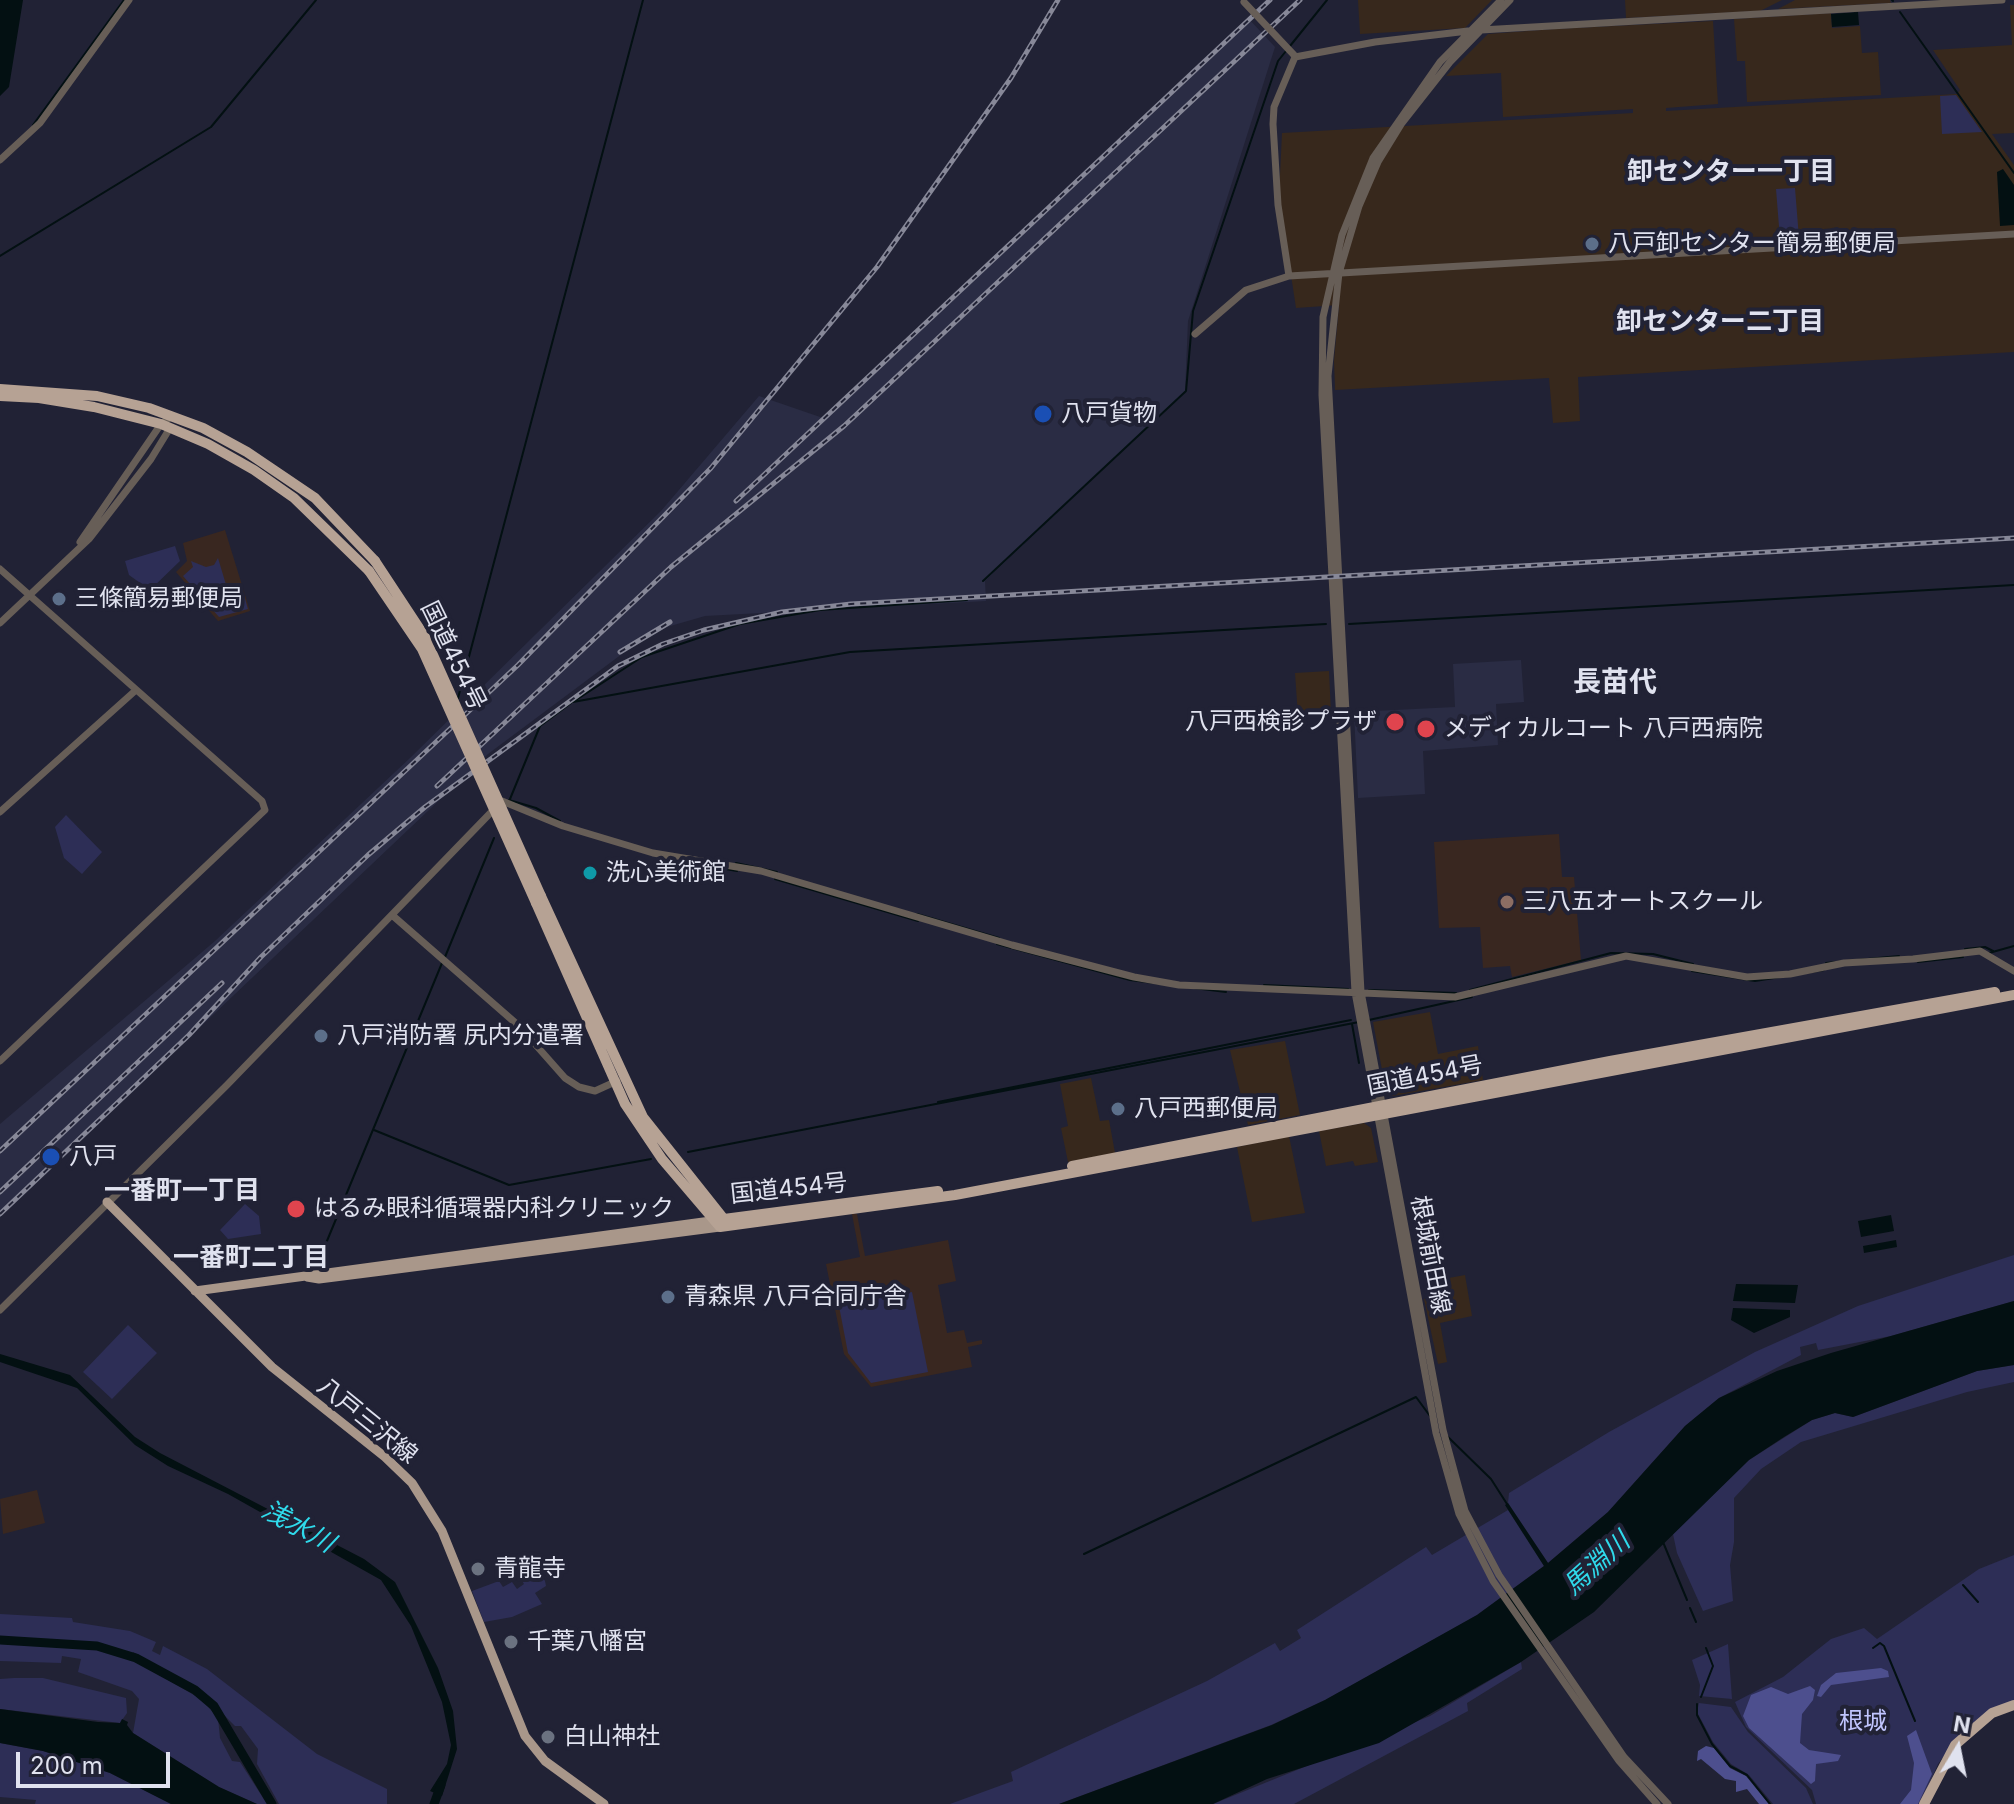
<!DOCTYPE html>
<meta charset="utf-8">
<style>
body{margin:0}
#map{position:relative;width:2014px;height:1804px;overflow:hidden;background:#212235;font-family:Inter,sans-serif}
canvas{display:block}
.north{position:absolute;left:1918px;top:1708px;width:80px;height:80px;-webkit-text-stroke:6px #212235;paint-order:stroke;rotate:10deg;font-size:22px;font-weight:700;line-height:32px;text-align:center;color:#e0e2ef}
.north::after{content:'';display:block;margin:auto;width:28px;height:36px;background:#e0e2ef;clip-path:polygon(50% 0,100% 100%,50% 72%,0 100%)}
.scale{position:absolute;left:16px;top:1752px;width:154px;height:36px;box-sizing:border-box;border:4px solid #e0e2ef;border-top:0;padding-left:10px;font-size:24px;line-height:28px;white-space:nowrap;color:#e0e2ef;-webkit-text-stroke:6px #212235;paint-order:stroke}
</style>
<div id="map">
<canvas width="2014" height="1804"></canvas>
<div class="north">N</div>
<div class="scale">200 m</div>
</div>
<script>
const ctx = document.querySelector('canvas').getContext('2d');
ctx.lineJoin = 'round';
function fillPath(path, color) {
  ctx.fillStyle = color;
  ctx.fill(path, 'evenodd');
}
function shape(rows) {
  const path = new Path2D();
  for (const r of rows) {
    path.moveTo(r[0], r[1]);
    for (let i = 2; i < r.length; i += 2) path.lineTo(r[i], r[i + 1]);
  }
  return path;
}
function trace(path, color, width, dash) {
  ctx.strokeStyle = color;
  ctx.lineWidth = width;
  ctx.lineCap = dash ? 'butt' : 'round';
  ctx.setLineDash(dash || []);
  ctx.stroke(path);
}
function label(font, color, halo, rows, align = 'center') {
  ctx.font = font + ' Inter,"Noto Sans JP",sans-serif';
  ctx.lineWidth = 8;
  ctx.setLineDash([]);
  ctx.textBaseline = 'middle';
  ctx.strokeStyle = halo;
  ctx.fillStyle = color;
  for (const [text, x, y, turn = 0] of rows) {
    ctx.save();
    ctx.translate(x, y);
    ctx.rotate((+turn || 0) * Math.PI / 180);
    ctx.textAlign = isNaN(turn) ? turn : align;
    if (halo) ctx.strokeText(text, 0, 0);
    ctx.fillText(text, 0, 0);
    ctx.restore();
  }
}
fillPath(shape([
 [1358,0,1492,0,1465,28,1360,34],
 [1625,0,1782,0,1760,11,1626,18],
 [1795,0,1890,0,1891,3,1778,9],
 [2010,5,2014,5,2014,133,1992,134,2014,165,2014,352,1578,377,1580,421,1553,423,1549,378,1335,390,1334,361,1339,305,1296,308,1279,196,1282,133,1633,113,1633,109,1503,117,1501,73,1446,76,1488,34,1555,29,1713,21,1718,104,1666,108,1666,111,1957,94,1960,90,1933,50,2012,45],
 [1831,13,1832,28,1860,26,1862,53,1878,52,1881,95,1747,102,1745,61,1737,61,1734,19],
 [1329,671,1331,713,1298,716,1295,673],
 [1430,1012,1438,1054,1478,1046,1483,1080,1393,1096,1386,1091,1373,1022],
 [1285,1041,1300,1115,1248,1125,1230,1050],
 [1091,1078,1100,1121,1109,1120,1115,1153,1068,1162,1061,1128,1068,1126,1060,1084],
 [1364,1123,1371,1128,1378,1162,1355,1166,1353,1161,1326,1166,1319,1131],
 [1289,1136,1305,1213,1252,1222,1237,1147],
 [1465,1275,1472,1316,1440,1323,1447,1362,1438,1364,1424,1299,1440,1295,1438,1280]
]), '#37281c');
fillPath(shape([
 [1248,18,1275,47,1188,321,1185,392,985,581,986,601,705,616,667,627,634,645,488,754,0,1217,0,1124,215,941,410,758,661,511,759,396,823,418],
 [1521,660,1524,702,1496,704,1498,745,1423,751,1425,794,1358,798,1354,712,1455,707,1453,664]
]), '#2a2c44');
fillPath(shape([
 [225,530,250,611,218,621,176,572,187,561,183,543],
 [1559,834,1562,877,1574,877,1581,960,1512,977,1510,966,1483,968,1480,927,1439,928,1434,842],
 [852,1214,857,1214,865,1256,948,1240,956,1281,938,1285,947,1333,964,1330,967,1343,982,1340,982,1344,968,1347,972,1367,871,1387,844,1354,826,1264,860,1257],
 [37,1490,45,1523,3,1534,0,1499]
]), '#392720');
fillPath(shape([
 [1956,95,1982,132,1942,134,1940,96],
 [1795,188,1799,238,1780,239,1776,189],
 [175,546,180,561,150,590,129,575,125,561],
 [218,558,230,598,244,595,248,609,219,617,183,576,193,567,191,561,206,567,214,565],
 [66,815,102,852,82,874,64,858,55,827],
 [245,1204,259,1216,261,1234,228,1239,220,1230],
 [2014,1255,2014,1301,1891,1336,1818,1350,1816,1343,1800,1347,1801,1355,1719,1398,1685,1426,1608,1512,1548,1563,1508,1503,1509,1493,1609,1432,1755,1352,1858,1306],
 [912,1292,928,1372,871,1383,848,1353,839,1306],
 [128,1325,157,1353,112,1399,83,1372],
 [2014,1365,2014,1382,1967,1392,1801,1442,1761,1469,1734,1498,1734,1542,1730,1565,1733,1601,1703,1611,1677,1553,1673,1534,1749,1460,1812,1420,1835,1413,1853,1417,1977,1371],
 [1508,1510,1544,1566,1477,1615,1325,1700,1271,1725,1059,1804,950,1804,1013,1781,1011,1772,1207,1681,1275,1643,1280,1651,1301,1638,1297,1630,1426,1547,1432,1555],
 [2014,1555,2014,1701,1991,1709,1960,1734,1938,1764,1920,1804,1816,1804,1812,1790,1746,1727,1735,1702,1783,1677,1831,1639,1864,1628,1877,1639,1979,1569],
 [526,1572,531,1580,541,1575,545,1581,546,1586,535,1593,542,1604,512,1617,484,1622,472,1591,499,1581,503,1587,512,1582,517,1589,524,1584,519,1576],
 [0,1614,72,1618,73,1622,130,1631,156,1642,152,1651,160,1655,163,1646,207,1669,317,1754,387,1789,387,1804,279,1804,257,1764,258,1749,241,1726,235,1726,197,1688,133,1652,130,1658,201,1699,218,1718,220,1738,232,1761,240,1762,267,1804,257,1804,219,1787,133,1733,139,1699,132,1691,78,1672,81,1659,62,1656,61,1663,0,1661],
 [1728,1644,1732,1699,1699,1696,1700,1685,1692,1660],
 [1521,1662,1522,1669,1467,1703,1468,1711,1294,1804,1213,1804,1430,1716],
 [14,1678,43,1678,126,1698,127,1713,120,1723,0,1709,0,1679],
 [1699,1703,1731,1707,1748,1732,1806,1788,1813,1804,1773,1804,1749,1775,1731,1764,1713,1742,1697,1712],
 [0,1743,43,1751,110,1773,171,1804,35,1804,36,1800,0,1797]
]), '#2d2e56');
fillPath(shape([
 [1881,1668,1888,1671,1889,1677,1831,1685,1821,1697,1817,1696,1821,1685,1836,1673],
 [1771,1687,1788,1694,1810,1686,1815,1690,1813,1700,1802,1714,1800,1743,1809,1750,1841,1755,1838,1761,1816,1764,1815,1781,1811,1784,1749,1728,1743,1716,1751,1695],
 [1916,1730,1932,1774,1918,1804,1900,1804,1911,1790,1914,1763,1907,1736],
 [1706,1746,1714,1748,1730,1768,1746,1776,1769,1804,1759,1804,1747,1789,1736,1792,1736,1781,1725,1779,1701,1759,1697,1761,1698,1751]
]), '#4d4f8e');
fillPath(shape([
 [0,0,23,0,9,87,0,96],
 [1858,12,1859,25,1832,27,1831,14],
 [2003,169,2014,185,2014,225,2000,226,1997,172],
 [1891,1215,1894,1231,1861,1237,1858,1221],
 [1896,1240,1897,1247,1864,1253,1863,1246],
 [1736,1284,1798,1285,1795,1303,1733,1301],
 [2014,1301,2014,1365,1977,1371,1853,1417,1835,1413,1812,1420,1784,1437,1749,1460,1594,1612,1521,1662,1379,1743,1267,1779,1213,1804,1059,1804,1272,1725,1325,1700,1477,1615,1544,1566,1505,1505,1508,1503,1548,1563,1608,1512,1685,1426,1719,1398,1777,1371,1831,1353],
 [1733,1308,1790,1310,1790,1317,1754,1333,1731,1320],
 [0,1354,70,1375,135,1437,160,1453,364,1559,395,1582,438,1668,453,1711,457,1749,442,1796,430,1791,447,1764,451,1745,442,1702,411,1626,381,1580,228,1494,168,1466,135,1445,77,1388,0,1362],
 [0,1709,98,1722,120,1723,122,1719,128,1722,127,1725,133,1733,219,1787,257,1804,171,1804,110,1773,43,1751,0,1743]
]), '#031012');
trace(shape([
 [1892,0,1893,1],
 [1900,12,2014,173],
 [1290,46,1327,0],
 [33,125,124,0],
 [0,256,211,127,316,0],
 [983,581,1186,391,1193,311,1278,61,1286,51],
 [1349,624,2014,585],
 [458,698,643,0],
 [576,700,642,657,740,624,820,610,967,600],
 [573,702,850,652,1326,624],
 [510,799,540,726,571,703],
 [509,800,536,808,560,821],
 [673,860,737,871],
 [736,863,777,872],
 [775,879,918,921],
 [917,914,999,938],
 [997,944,1130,980,1226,992],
 [1965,949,1985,947,1993,951],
 [1989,953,2014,946],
 [445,957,494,838],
 [1918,962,1963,957],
 [1826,963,1899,956],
 [1692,971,1755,981,1824,970],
 [1264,985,1348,989],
 [1369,990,1456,993],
 [1470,990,1611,953,1653,954,1693,964],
 [1369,1020,1472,997],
 [1352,1024,1359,1063],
 [938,1102,1351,1020],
 [374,1130,509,1185,651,1159],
 [688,1152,1359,1022],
 [317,1265,442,963],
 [1447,1436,1491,1479,1507,1504],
 [1663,1542,1687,1600],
 [1084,1554,1416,1397,1430,1416],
 [1963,1585,1978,1602],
 [1690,1608,1696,1622],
 [1873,1648,1880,1643,1884,1646,1915,1721],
 [1701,1697,1713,1666,1706,1648],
 [1697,1704,1697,1715,1712,1744,1730,1766,1747,1775,1770,1804]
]), '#031012', 2);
trace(shape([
 [0,1640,97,1646,136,1658,195,1690,214,1706,272,1804],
 [434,1804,441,1785]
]), '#031012', 9);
trace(shape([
 [1501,0,1440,62,1373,158,1342,235,1323,317,1322,395,1355,992,1436,1433,1459,1514,1493,1581,1619,1761,1657,1804],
 [1510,0,1450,62,1402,123,1378,162,1359,206,1339,273,1328,376,1361,992,1443,1430,1465,1511,1499,1575,1624,1757,1668,1804],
 [1481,30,2002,0],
 [0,160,40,123,129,0],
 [1289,276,1278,205,1273,124,1274,107,1295,57,1375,42,1468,31],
 [1195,334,1246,290,1289,276,2014,234],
 [80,542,161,424,172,416],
 [0,569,262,801,265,810,0,1061],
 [0,623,89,539,151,459,170,428],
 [0,812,136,690],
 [392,915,519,1026,565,1078,579,1087,595,1091,617,1081],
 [0,1310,227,1085,502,801,563,826,653,853,761,871,1012,945,1134,977,1179,985,1455,997,1626,956,1747,977,1790,974,1844,963,1913,959,1980,951,2014,971]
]), '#675e57', 7);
trace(shape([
 [107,1202,272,1367,385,1457,412,1483,442,1531,525,1736,545,1761,604,1804],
 [307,1277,319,1279,382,1271,720,1227,722,1223],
 [195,1291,718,1220]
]), '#a9978a', 9);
trace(shape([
 [0,389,97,396,149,408,203,428,247,452,315,498,375,561],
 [0,396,39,398,94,407,161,424,208,444,254,470,294,498,369,571],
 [541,896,643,1117,724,1219,938,1191],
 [536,903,625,1104,662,1159,720,1227,955,1195,2014,995],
 [1072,1166,1610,1061,1995,992],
 [1924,1804,1955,1745,1992,1713,2014,1705]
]), '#b6a294', 10);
const rail = shape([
 [736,501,1270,0],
 [620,652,670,622],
 [437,786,671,567,844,426,1300,0],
 [0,1151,518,665,711,468,877,267,1011,78,1058,0],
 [0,1192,222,983],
 [0,1214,189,1035,261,957,368,855,425,807,618,666,663,644,704,630,782,612,851,604,2014,538]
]);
trace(rail, '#878898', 5);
trace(rail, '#212235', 2, [6]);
trace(shape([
 [1244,2,1294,55]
]), '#675e57', 7);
trace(shape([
 [375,561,425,637,541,896],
 [369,571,422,649,536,903]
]), '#b6a294', 10);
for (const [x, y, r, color] of [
 [1592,244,8,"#5c6f8a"],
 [1043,414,10,"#1a4fb4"],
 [59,599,8,"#5c6f8a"],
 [1395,722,10,"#e0444e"],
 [1426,729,10,"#e0444e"],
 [590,873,8,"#0f9aa8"],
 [1507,902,8,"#8d6e63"],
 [321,1036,8,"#5c6f8a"],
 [1118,1109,8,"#5c6f8a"],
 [51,1157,10,"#1a4fb4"],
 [296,1209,10,"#e0444e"],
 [668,1297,8,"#5c6f8a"],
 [478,1569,8,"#6b7280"],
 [511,1642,8,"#6b7280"],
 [548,1737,8,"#6b7280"]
]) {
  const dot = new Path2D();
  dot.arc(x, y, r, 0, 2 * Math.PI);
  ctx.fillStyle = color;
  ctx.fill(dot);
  trace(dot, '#212235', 3);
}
label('24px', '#e0e2ef', '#212235', [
 ["八戸卸センター簡易郵便局",1608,244],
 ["八戸貨物",1061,414],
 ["三條簡易郵便局",75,599],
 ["八戸西検診プラザ",1377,722,"right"],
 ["メディカルコート 八戸西病院",1444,729],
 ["洗心美術館",606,873],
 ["三八五オートスクール",1523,902],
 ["八戸消防署 尻内分遣署",337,1036],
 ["八戸西郵便局",1134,1109],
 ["八戸",69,1157],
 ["はるみ眼科循環器内科クリニック",314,1209],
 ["青森県 八戸合同庁舎",684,1297],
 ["青龍寺",494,1569],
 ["千葉八幡宮",527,1642],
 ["白山神社",564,1737]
], 'left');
label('24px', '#e0e2ef', '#212235', [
 ["国道454号",453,656,64],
 ["国道454号",1425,1076,-11],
 ["国道454号",789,1189,-6],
 ["根城前田線",1430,1255,79],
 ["八戸三沢線",367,1421,39]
]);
label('24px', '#c0c5fd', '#212235', [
 ["根城",1863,1722]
]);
label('bold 26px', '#e0e2ef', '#212235', [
 ["卸センター一丁目",1731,172],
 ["卸センター二丁目",1720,322],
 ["一番町一丁目",182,1191],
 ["一番町二丁目",251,1258]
]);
label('italic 26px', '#2fdaeb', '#212235', [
 ["浅水川",298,1527,29],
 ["馬淵川",1597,1564,-42]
]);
label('bold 28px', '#e0e2ef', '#212235', [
 ["長苗代",1615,683]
]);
</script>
